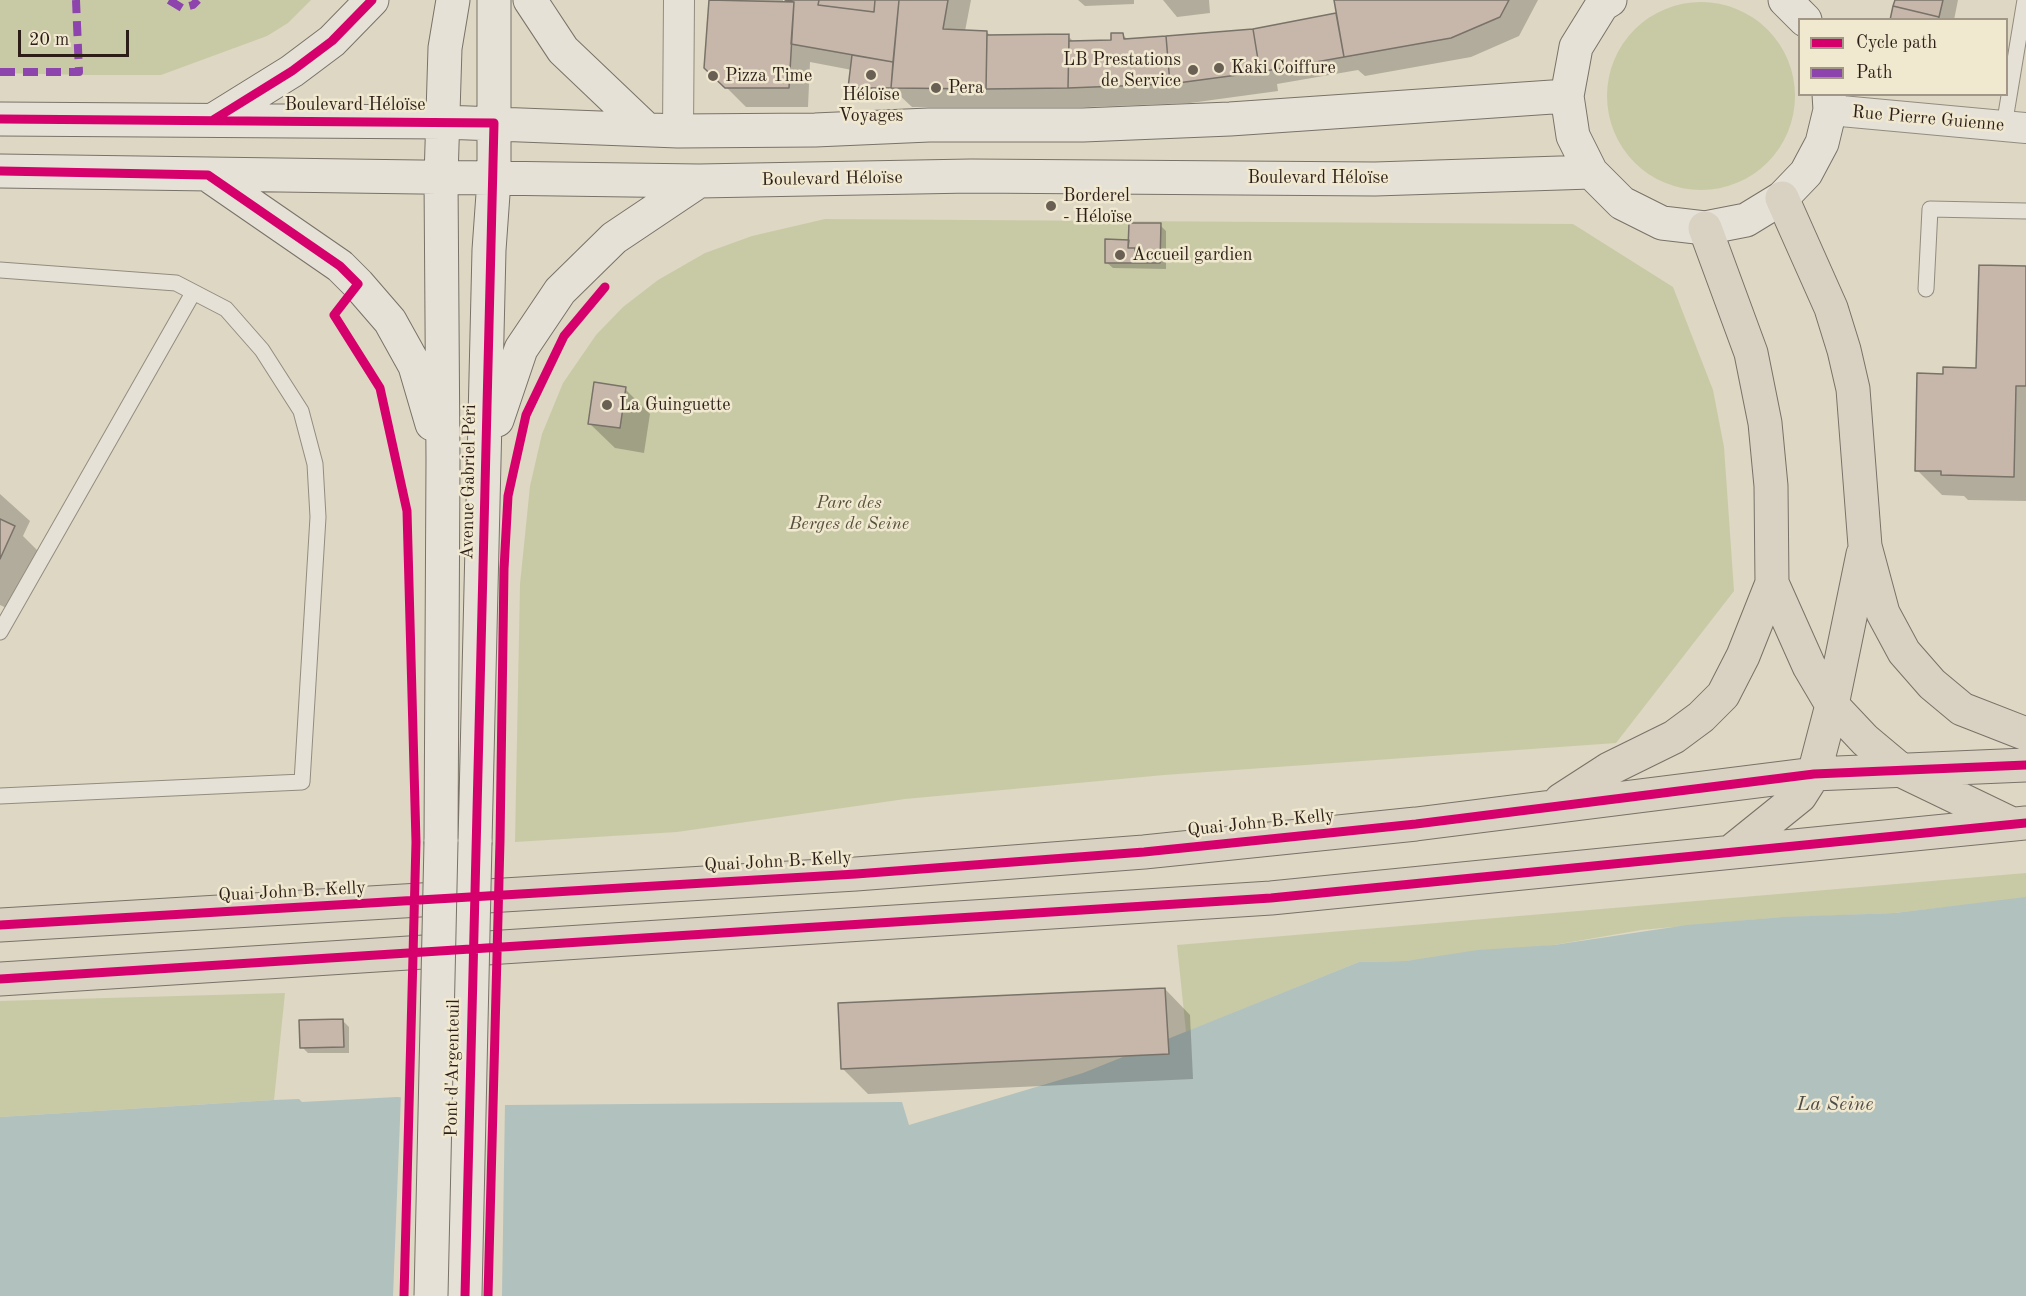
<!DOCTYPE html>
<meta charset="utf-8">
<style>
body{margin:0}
#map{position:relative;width:2026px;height:1296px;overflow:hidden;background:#ded7c3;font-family:"Old Standard TT",serif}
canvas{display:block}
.legend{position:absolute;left:1798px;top:18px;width:210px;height:78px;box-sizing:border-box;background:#f1e8d0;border:2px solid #a29786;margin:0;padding:8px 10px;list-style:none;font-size:18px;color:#2c1e17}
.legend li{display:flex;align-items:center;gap:12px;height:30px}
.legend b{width:30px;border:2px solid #a29786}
.scale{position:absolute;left:18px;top:30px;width:111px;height:27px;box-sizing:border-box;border:3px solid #2c1e17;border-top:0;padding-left:8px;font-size:18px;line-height:21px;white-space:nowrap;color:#2c1e17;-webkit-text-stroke:4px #f1e8d0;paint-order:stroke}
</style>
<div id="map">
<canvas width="2026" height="1296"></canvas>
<ul class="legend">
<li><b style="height:8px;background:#d6006c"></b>Cycle path</li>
<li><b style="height:8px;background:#8e44ad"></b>Path</li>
</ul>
<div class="scale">20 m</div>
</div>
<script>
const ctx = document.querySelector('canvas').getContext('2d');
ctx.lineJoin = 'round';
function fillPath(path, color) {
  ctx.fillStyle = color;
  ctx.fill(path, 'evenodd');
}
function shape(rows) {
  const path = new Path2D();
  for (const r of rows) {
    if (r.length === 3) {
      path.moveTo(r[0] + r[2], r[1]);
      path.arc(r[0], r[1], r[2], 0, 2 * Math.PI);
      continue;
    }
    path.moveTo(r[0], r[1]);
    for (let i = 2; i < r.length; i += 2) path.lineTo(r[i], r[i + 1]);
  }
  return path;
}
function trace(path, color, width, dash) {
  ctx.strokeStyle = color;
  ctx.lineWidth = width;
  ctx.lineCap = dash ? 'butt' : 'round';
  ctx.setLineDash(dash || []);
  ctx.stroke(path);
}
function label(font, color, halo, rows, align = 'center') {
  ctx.font = font + ' "Old Standard TT",serif';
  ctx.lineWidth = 5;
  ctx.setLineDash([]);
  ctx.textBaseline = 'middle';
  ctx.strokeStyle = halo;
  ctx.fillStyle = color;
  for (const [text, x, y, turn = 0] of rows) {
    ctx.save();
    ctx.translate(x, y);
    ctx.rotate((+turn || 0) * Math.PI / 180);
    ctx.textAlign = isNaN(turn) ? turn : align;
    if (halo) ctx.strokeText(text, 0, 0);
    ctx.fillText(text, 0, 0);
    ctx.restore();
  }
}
fillPath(shape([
 [0,0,311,0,288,23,267,36,161,75,83,75,0,73],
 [1701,96,94],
 [825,219,1573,224,1673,287,1713,390,1724,447,1734,591,1616,743,1164,775,905,799,677,832,515,842,520,584,530,486,542,434,563,383,596,335,623,307,658,280,705,253,752,236],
 [2026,873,2026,898,1895,913,1772,918,1641,930,1554,945,1406,961,1359,962,1186,1032,1177,945],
 [285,993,274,1100,0,1117,0,1001]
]), '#c8caa6');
fillPath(shape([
 [2026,897,2026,1296,0,1296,0,1117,274,1100,299,1099,302,1102,397,1097,506,1105,902,1102,909,1125,1083,1073,1359,962,1406,961,1478,950,1554,945,1687,925,1783,917,1895,913]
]), '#b1c1bd');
fillPath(shape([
 [401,1094,505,1102,502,1296,393,1296]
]), '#ded7c3');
fillPath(shape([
 [711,0,783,0,782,8,785,8,786,0,971,0,965,31,987,32,991,37,1068,36,1075,43,1112,41,1123,35,1128,40,1253,30,1338,14,1335,0,1538,0,1519,36,1471,57,1365,76,1358,70,1277,84,1278,91,1190,103,1088,107,912,107,896,92,896,94,856,94,850,87,852,70,810,62,808,107,746,107,706,67],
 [1078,0,1134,0,1134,4,1085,6],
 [1163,0,1209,0,1210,13,1177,17],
 [1896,0,1958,0,1954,20,1892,20],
 [1160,225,1166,231,1166,269,1113,268,1106,262,1130,241],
 [2026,267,2026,501,1968,500,1964,496,1942,495,1917,470,1945,375,1978,370],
 [625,389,650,414,644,453,615,448,589,423],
 [0,494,30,521,23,536,39,552,13,611,0,605],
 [1165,989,1190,1015,1193,1079,868,1094,842,1068],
 [343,1021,349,1027,349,1053,308,1053,302,1047]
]), '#0003');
const building = shape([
 [709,0,794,2,789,88,725,88,704,68,709,0],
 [785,0,819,0,818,5,874,12,875,0,899,0,893,62,791,44,794,2,785,0],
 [819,0,875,0,874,12,818,5,819,0],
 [899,0,948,0,943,29,987,31,986,89,891,88,899,0],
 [1334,0,1509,0,1500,17,1451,38,1344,57,1334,0],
 [1895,0,1943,0,1939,17,1893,6,1895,0],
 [1893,6,1939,17,1938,20,1890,20,1893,6],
 [1336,13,1344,57,1260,72,1253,29,1336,13],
 [1253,29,1260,72,1170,84,1166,36,1253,29],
 [1111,33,1123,33,1124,39,1166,36,1170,84,1068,88,1069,41,1111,40,1111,33],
 [1069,34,1068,88,986,89,987,35,1069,34],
 [852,55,893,62,891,88,848,88,852,55],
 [1129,223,1161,223,1160,263,1135,263,1135,248,1128,248,1129,223],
 [1105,239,1129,240,1128,248,1135,248,1135,263,1105,263,1105,239],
 [1979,265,2026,266,2026,386,2016,386,2014,477,1941,475,1941,471,1915,471,1917,373,1943,374,1943,367,1976,368,1979,265],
 [594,382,626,387,620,428,588,424,594,382],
 [0,519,15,526,0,559,0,519],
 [1165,988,1169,1054,841,1069,838,1003,1165,988],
 [343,1019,344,1047,300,1048,299,1020,343,1019]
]);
fillPath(building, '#c7b7ab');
trace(building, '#787268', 1.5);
const service = shape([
 [2004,126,2025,0],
 [0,270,176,283,226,309,262,350,301,411,315,464,318,517,302,782,0,796],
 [1926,289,1930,209,2026,211],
 [0,632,193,293]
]);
const minor = shape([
 [1830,110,2026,128],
 [678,131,679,0]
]);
const secondary = shape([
 [530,0,563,50,646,129],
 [1610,0,1602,5,1576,47,1567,96,1573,136,1591,172,1622,203,1662,223,1705,228,1746,220,1782,198,1806,173,1822,143,1830,110,1829,94],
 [1785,0,1805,20],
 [0,119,443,122,678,131,815,130,929,125,1083,125,1230,119,1567,96],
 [213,120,292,71,332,41,372,0],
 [0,171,699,181,971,176,1375,179,1591,172],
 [208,175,340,266,358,284,390,321,415,366,432,424],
 [497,420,521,349,560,291,614,238,699,181],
 [441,842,443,460,441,178,445,48,453,0],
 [475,842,489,250,494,180,494,0]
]);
const primary = shape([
 [1782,198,1831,308,1844,350,1853,389,1865,546,1883,613,1904,652,1932,684,1962,709,2026,734],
 [1772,583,1809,666,1832,705,1865,740,1902,771,2010,823],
 [1561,800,1609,769,1674,737,1701,717,1723,695,1743,656,1772,583,1771,486,1765,423,1751,353,1705,228],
 [1733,850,1800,796,1814,774,1832,705,1863,554],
 [0,925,856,874,1144,852,1416,824,1814,774,2026,765],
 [0,979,1271,898,2026,823]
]);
trace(service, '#928c7f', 17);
trace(minor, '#928c7f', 32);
trace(secondary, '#787268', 35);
trace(primary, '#787268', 35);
trace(service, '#e5e1d7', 15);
trace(minor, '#e5e1d7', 30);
trace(secondary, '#e5e1d7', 33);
trace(primary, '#d9d1c2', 33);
const secondaryBridge = shape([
 [431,1296,441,842],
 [465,1296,475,842]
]);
trace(secondaryBridge, '#787268', 35, []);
trace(secondaryBridge, '#e5e1d7', 33);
trace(shape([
 [169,0,182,8,193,5,198,0],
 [0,72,79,72,76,0]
]), '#8e44ad', 8, [15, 8]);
trace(shape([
 [0,119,494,123,465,1296],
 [213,120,292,71,332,41,372,0],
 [0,171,208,175,340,266,358,284,334,315,380,388,407,511,416,842,404,1296],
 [0,925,856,874,1144,852,1416,824,1814,774,2026,765],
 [0,979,1271,898,2026,823],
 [488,1296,500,841,504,569,508,496,526,415,564,336,605,287]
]), '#d6006c', 9);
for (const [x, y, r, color] of [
 [1219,68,6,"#6a5f53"],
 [1193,70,6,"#6a5f53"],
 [871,75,6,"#6a5f53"],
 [713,76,6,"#6a5f53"],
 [936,88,6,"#6a5f53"],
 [1051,206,6,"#6a5f53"],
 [1120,255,6,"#6a5f53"],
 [607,405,6,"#6a5f53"]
]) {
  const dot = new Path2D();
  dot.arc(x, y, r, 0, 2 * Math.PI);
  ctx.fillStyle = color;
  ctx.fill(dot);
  trace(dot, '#f1e8d0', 2);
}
label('18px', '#2c1e17', '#f1e8d0', [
 ["LB Prestations",1181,60,"right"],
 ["de Service",1181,81,"right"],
 ["Kaki Coiffure",1231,68],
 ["Pizza Time",725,76],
 ["Pera",948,88],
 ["Héloïse",871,95,"center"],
 ["Voyages",871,116,"center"],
 ["Borderel",1063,196],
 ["- Héloïse",1063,217],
 ["Accueil gardien",1132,255],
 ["La Guinguette",619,405]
], 'left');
label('18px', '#2c1e17', '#f1e8d0', [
 ["Boulevard Héloïse",355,105],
 ["Rue Pierre Guienne",1928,119,5],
 ["Boulevard Héloïse",1318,178],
 ["Boulevard Héloïse",832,179,-1],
 ["Avenue Gabriel Péri",469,482,-89],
 ["Quai John B. Kelly",1261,823,-6],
 ["Quai John B. Kelly",778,862,-3],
 ["Quai John B. Kelly",292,892,-3],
 ["Pont d'Argenteuil",453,1068,-89]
]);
label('italic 18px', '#554f3b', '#f1e8d0', [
 ["Parc des",849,503],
 ["Berges de Seine",849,524]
]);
label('italic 20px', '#4e4c48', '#f1e8d0', [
 ["La Seine",1835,1105]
]);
</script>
